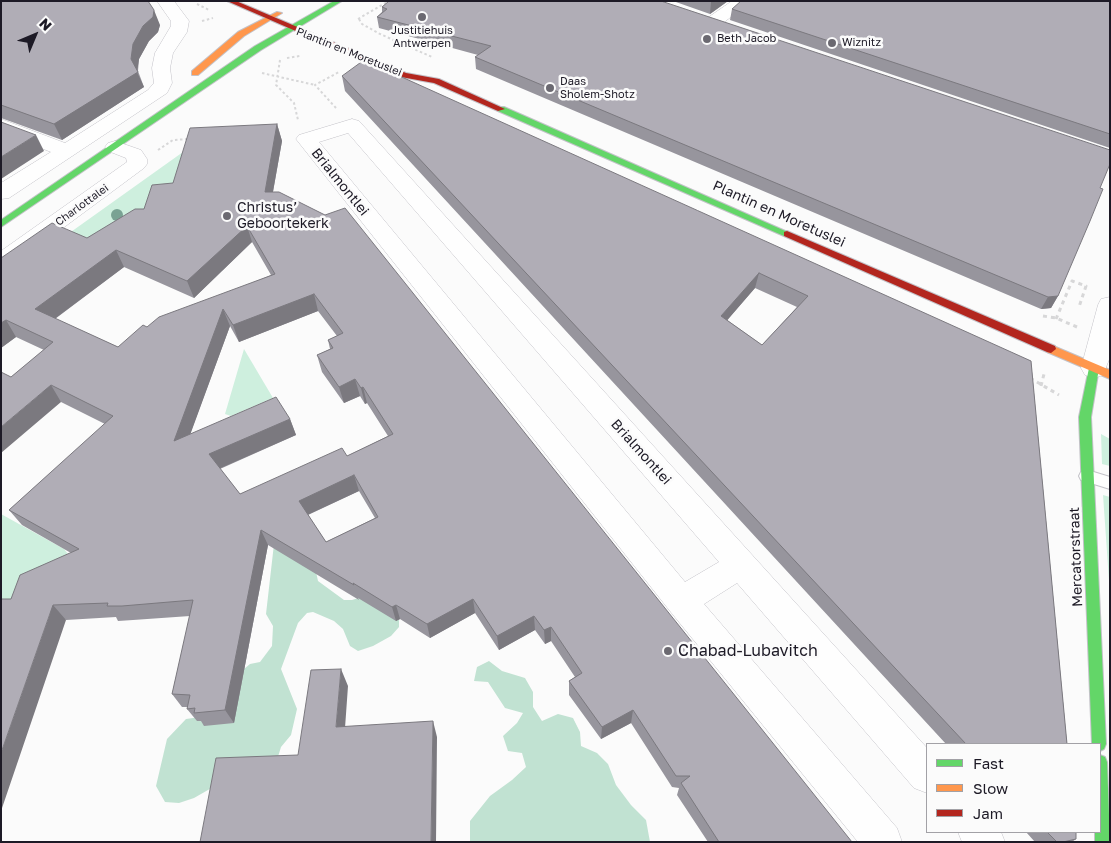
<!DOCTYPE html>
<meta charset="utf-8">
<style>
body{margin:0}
#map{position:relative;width:1111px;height:843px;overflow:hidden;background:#fbfbfb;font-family:"Golos Text",sans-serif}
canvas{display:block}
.frame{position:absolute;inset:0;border:2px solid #1d1a26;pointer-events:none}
.legend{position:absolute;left:926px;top:743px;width:175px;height:90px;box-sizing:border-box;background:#fbfbfb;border:1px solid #a2a1a6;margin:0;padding:6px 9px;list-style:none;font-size:15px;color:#1d1a26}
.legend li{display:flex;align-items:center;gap:10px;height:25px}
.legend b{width:25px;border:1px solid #a2a1a6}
.north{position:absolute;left:10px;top:10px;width:50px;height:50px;-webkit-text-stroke:4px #fbfbfb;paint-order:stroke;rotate:45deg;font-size:14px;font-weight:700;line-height:20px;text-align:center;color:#1d1a26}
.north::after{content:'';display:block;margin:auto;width:18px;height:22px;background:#1d1a26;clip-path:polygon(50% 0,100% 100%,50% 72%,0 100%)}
</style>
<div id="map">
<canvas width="1111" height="843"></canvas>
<div class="frame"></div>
<ul class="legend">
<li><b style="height:6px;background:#63d668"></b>Fast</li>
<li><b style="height:6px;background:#ff974d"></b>Slow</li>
<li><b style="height:6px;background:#b3261e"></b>Jam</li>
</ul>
<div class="north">N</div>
</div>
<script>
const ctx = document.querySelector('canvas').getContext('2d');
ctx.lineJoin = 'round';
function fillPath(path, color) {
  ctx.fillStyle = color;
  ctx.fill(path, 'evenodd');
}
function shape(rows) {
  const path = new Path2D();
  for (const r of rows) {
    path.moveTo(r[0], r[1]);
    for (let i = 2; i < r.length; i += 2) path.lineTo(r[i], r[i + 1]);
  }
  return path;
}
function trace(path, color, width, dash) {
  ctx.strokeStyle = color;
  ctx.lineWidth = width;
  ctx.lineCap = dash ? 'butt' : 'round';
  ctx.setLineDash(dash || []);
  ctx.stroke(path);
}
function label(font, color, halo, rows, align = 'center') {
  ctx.font = font + ' "Golos Text",sans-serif';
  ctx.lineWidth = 5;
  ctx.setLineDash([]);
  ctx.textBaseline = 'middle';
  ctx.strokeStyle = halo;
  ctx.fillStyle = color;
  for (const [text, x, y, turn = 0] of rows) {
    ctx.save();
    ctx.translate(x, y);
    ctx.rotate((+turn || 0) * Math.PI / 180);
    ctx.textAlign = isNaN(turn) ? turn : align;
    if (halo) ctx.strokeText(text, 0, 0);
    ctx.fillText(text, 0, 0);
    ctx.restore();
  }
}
fillPath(shape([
 [190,147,180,200,141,235,61,239],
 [244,349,273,398,231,416,225,414],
 [1101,434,1110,439,1110,466,1102,464],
 [1103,495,1110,497,1110,595],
 [1,514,64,549,80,569,1,604]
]), '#ceefde');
fillPath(shape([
 [274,544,315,567,318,581,344,600,352,600,368,595,399,610,399,627,391,636,373,646,358,651,350,646,343,629,334,621,313,612,307,613,298,623,281,669,297,709,291,735,281,747,277,760,222,782,194,798,179,803,165,802,156,786,167,739,186,719,207,716,238,674,250,664,260,662,272,646,273,626,266,614],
 [489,661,502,671,525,678,533,692,533,707,542,721,558,714,573,718,580,732,581,746,597,753,608,764,616,785,631,805,646,820,650,842,470,842,470,821,490,796,512,780,526,767,522,753,508,751,503,736,517,723,523,713,505,708,488,682,474,681,477,667]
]), '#c1e2d2');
const lane = shape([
 [1087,470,1110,477,1110,489,1081,480,1079,476,1081,472,1087,470]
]);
const street = shape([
 [157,1,174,1,189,21,187,32,173,53,170,68,172,83,167,93,9,198,1,199,1,183,51,152,1,132,1,119,65,143,148,90,154,83,152,68,155,53,171,26,171,21,157,1],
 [732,1,751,1,718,27,712,28,706,27,703,23,706,19,732,1],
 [352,119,359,121,927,748,927,793,914,788,737,583,704,604,897,828,902,842,858,842,670,611,296,139,299,135,352,119],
 [348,133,719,562,685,582,319,142,348,133],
 [115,141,141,150,147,159,147,164,144,168,9,268,1,271,1,251,127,162,126,158,108,151,105,147,108,143,115,141],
 [1110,297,1110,357,1103,375,1094,378,1085,375,1081,368,1098,305,1101,299,1110,297],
 [958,832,1001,832,1005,842,962,842,958,832]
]);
const fast = shape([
 [334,1,342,1,261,50,1,227,1,220,255,46,334,1],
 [498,107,504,107,792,234,790,236,784,236,498,111,498,107],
 [1094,364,1099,368,1091,417,1106,744,1104,749,1100,751,1100,744,1092,744,1079,417,1089,368,1094,364],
 [1100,755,1105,757,1107,762,1110,842,1095,842,1095,832,1100,832,1100,755]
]);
const slow = shape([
 [277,12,282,13,244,36,198,75,192,75,192,71,238,32,277,12],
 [1051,345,1110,370,1110,379,1047,352,1046,349,1051,345]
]);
const jam = shape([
 [227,1,236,1,406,73,439,79,505,109,498,111,434,83,401,77,227,1],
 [787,231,1055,346,1056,349,1051,353,1047,352,784,236,784,232,787,231]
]);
trace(lane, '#c3c2c8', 2);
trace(street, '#c3c2c8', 1);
trace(fast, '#c3c2c8', 2);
trace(slow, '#c3c2c8', 2);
trace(jam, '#c3c2c8', 2);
trace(shape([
 [197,4,209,10],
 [358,19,389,1],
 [359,19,362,24,380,34,432,57],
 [202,21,213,18],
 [287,58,300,56],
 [280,60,276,85,294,103,298,120],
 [262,73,315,85],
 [336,108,315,85,339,72],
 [158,150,173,140,189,139]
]), '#d7d7d8', 2, [2.5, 2.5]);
trace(shape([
 [1043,316,1056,318,1077,327],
 [1056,319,1072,281,1086,286,1079,307],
 [1030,378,1059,395],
 [1041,386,1044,374]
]), '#d7d7d8', 3, [4, 4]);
fillPath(lane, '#fefefe');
fillPath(street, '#fefefe');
fillPath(fast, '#63d668');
fillPath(slow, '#ff974d');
fillPath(jam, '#b3261e');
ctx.fillStyle = '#79a293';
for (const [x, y] of [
 [117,215]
]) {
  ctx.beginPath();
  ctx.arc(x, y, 6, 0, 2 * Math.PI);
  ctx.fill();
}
fillPath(shape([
 [1,1,160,25,158,32,149,41,139,59,138,71,144,87,62,140,1,118],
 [389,1,1058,296,1051,308,1041,309,476,69,475,57,478,55,379,28,377,17,382,12,382,7],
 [673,1,728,1,710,14],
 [1110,1,1110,148,730,20,732,9],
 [342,76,1031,361,1067,744,946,744,345,91],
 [755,288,797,307,762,345,727,320],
 [277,124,282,141,273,192,852,842,708,842,677,795,679,788,672,787,631,723,601,739,569,695,569,681,575,677,551,641,545,644,535,630,499,650,475,613,430,638,400,619,396,621,358,598,359,600,268,545,234,723,204,726,201,721,197,721,187,709,188,707,182,707,172,694,190,616,133,620,118,621,116,617,66,620,11,599,71,553,22,525,9,510,105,424,11,377,44,350,16,337,1,348,1,258,87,238,144,209,173,183],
 [252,242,271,275,147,327,118,347,55,319,124,267,194,298],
 [318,311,337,336,328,340,330,349,317,355,322,372,344,403,360,396,365,404,367,403,388,436,347,456,240,494,220,469,296,435,290,419,190,434,230,326,239,342],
 [359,491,375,518,326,542,308,515],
 [1026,832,1076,832,1076,839,1072,842,1035,842]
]), '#97959d');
fillPath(shape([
 [713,1,728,1,710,14,711,2],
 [154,10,160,25,158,32,149,41,139,59,137,72,144,87,62,140,54,124,131,59,133,44,143,26],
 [277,124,282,141,270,208,265,192],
 [36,135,44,151,1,179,1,157],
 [247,226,252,242,194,298,187,281],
 [116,250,124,267,45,326,35,309],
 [759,273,755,288,718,331,721,316],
 [314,294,318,311,239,342,233,325],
 [1058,296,1051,308,1041,309,1048,297],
 [223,309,230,326,182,457,174,441],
 [6,320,16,337,1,348,1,323],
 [355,379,360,396,344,403,339,387],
 [51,385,61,402,1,453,1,427],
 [363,387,367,403,365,404,361,388],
 [290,419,296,435,216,470,209,454],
 [354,475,359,491,305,516,299,501],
 [261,530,268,545,234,723,225,710],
 [473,599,475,613,430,638,427,624],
 [53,605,66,620,1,811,1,753],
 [396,605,400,619,396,621,392,607],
 [534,616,535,630,499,650,497,636],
 [551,627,551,641,545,644,544,630],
 [341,669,348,686,344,742,336,727],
 [633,710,631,723,601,739,602,727],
 [433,721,437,737,436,842,431,842]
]), '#7b797f');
const building = shape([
 [1,1,148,1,154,10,153,17,143,26,133,44,131,59,138,72,54,124,1,105,1,1],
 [389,1,661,1,1110,150,1110,164,1100,188,1103,189,1090,221,1058,296,1048,297,475,57,491,46,377,17,387,9,382,7,389,1],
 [741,1,1110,1,1110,134,732,9,741,1],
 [364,60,1031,361,1067,744,966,744,342,76,364,60],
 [759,273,808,296,762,345,721,316,759,273],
 [1,122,36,135,1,157,1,122],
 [277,124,265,192,279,192,325,215,345,208,852,842,719,842,681,783,690,776,676,776,633,710,602,727,569,681,582,673,551,627,544,630,534,616,497,636,473,599,427,624,396,605,392,607,353,583,354,585,261,530,225,710,194,713,195,708,187,709,190,695,172,694,193,600,122,606,107,606,108,603,53,605,1,753,1,599,11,599,20,575,79,549,9,510,113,416,51,385,1,427,1,372,11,377,53,342,6,320,1,323,1,258,52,223,87,238,135,209,144,209,152,185,173,183,190,128,277,124],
 [247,226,275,274,159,317,147,327,143,325,118,347,35,309,116,250,187,281,247,226],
 [314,294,343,333,328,340,333,348,317,355,339,387,355,379,361,388,363,387,393,434,347,456,342,448,240,494,209,454,290,419,276,397,174,441,223,309,233,325,314,294],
 [354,475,378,517,326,542,299,501,354,475],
 [341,669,336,727,433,721,431,842,200,842,216,758,298,755,311,670,341,669],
 [1047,832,1076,832,1076,839,1063,842,1057,842,1047,832]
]);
fillPath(building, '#b0adb6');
trace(building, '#7b797f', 1);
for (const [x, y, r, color] of [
 [422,17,5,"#6b6971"],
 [707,39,5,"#6b6971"],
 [832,43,5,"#6b6971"],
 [550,88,5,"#6b6971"],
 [227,216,5,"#6b6971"],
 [668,651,5,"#6b6971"]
]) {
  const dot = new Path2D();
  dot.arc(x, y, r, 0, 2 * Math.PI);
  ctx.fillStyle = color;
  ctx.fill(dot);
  trace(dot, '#fbfbfb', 2);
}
label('11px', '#1d1a26', '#fbfbfb', [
 ["Justitiehuis",422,31,"center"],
 ["Antwerpen",422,44,"center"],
 ["Beth Jacob",717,39],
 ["Wiznitz",842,43],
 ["Daas",560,82],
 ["Sholem-Shotz",560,95]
], 'left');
label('11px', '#1d1a26', '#fbfbfb', [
 ["Plantin en Moretuslei",349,52,22],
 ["Charlottalei",82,205,-36]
]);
label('14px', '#1d1a26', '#fbfbfb', [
 ["Brialmontlei",340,182,51],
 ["Plantin en Moretuslei",779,214,24],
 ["Brialmontlei",641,452,48],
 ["Mercatorstraat",1076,557,-92]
]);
label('14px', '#1d1a26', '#fbfbfb', [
 ["Christus’",237,208],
 ["Geboortekerk",237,224]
], 'left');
label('16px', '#1d1a26', '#fbfbfb', [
 ["Chabad-Lubavitch",678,651]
], 'left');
</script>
